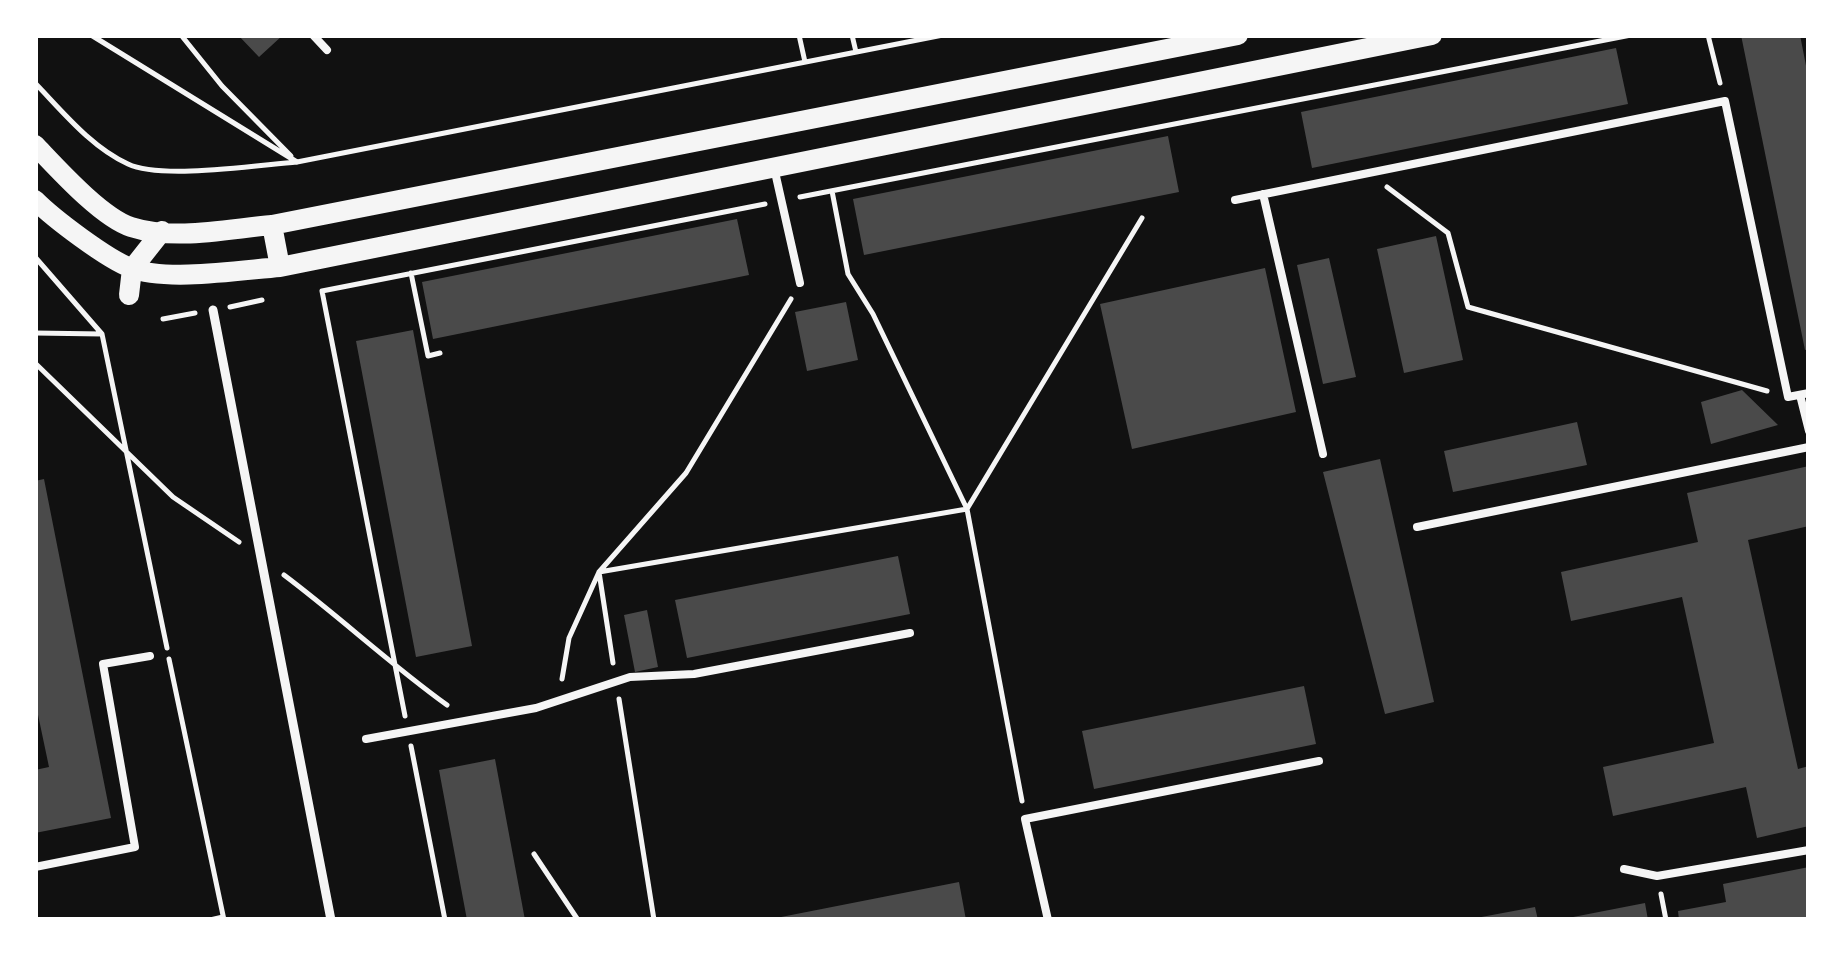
<!DOCTYPE html>
<html>
<head>
<meta charset="utf-8">
<style>
  body { margin:0 }
  #map { position:relative; width:1844px; height:955px; overflow:hidden; background:#111; font-family:"Alegreya Sans",sans-serif }
  canvas { display:block }
  .frame { position:absolute; inset:0; border:38px solid #fff; pointer-events:none }
</style>
</head>
<body>
<div id="map">
<canvas width="1844" height="955"></canvas>
<div class="frame"></div>
</div>
<script>
const g = document.querySelector('canvas').getContext('2d');
g.lineJoin = 'round';
function fillPath(path, color) { g.fillStyle = color; g.fill(path, 'evenodd'); }
function trace(path, color, width, dash) { g.strokeStyle = color; g.lineWidth = width; g.lineCap = dash ? 'butt' : 'round'; g.setLineDash(dash || []); g.stroke(path); }
const building = new Path2D(`
  M238,35H283L259,57Z
  M1741,35H1800L1809,81V349L1805,350Z
  M1616,48L1628,104L1312,168L1301,112Z
  M1168,136L1179,192L864,255L853,199Z
  M737,219L749,275L433,339L422,282Z
  M1436,236L1463,360L1404,373L1377,249Z
  M1329,258L1356,377L1323,384L1297,265Z
  M1265,268L1296,412L1132,449L1100,304Z
  M846,302L858,360L807,371L795,312Z
  M413,330L472,646L416,657L356,341Z
  M1742,390L1778,425L1711,444L1701,402Z
  M1577,422L1587,465L1453,492L1444,451Z
  M1380,459L1434,702L1385,714L1323,472Z
  M1809,466V526L1748,540L1798,769L1809,766V826L1757,838L1746,787L1613,816L1603,767L1714,743L1682,597L1571,621L1561,572L1698,542L1687,493Z
  M44,479L111,818L35,833V770L49,767L37,710L35,711V481Z
  M898,556L910,614L687,658L675,600Z
  M647,610L658,667L635,672L624,615Z
  M1304,686L1316,744L1094,789L1082,731Z
  M495,759L525,920H467L439,770Z
  M1809,867V920H1679L1678,911L1726,902L1723,884Z
  M959,882L966,920H776V918Z
  M1645,903L1648,920H1568V918Z
  M1535,907L1538,920H1476V918Z`);
const path = new Path2D(`
  M91,35L297,162
  M181,35L222,86L291,156
  M799,35L805,62
  M852,35L856,52
  M1708,35L1720,83
  M35,83C63,112 91,147 128,164C161,180 258,165 297,162L943,35
  M1387,187L1448,233L1468,307L1767,391
  M832,191L848,274L873,314L967,509L1022,801
  M800,197L1631,35
  M35,257L102,334L167,648
  M411,273L428,356L440,353
  M230,307L262,300
  M163,319L195,313
  M35,333L102,334
  M35,363L173,497L239,542
  M284,575C340,617 390,664 447,705
  M169,659L224,920
  M613,663L599,572L967,509L1142,218
  M562,679L569,638L599,572L686,473L791,299
  M619,699L654,920
  M405,716L322,291L765,204
  M411,746L445,920
  M534,854L578,920
  M1661,894L1666,920
  M210,920L223,917`);
const service = new Path2D(`
  M313,35L327,50
  M775,172L800,283
  M1263,194L1323,454
  M1235,200L1725,101L1788,397L1809,393
  M1800,395L1809,431
  M1417,527L1809,447
  M366,739L536,708L630,677L694,674L910,633
  M35,867L135,847L103,664L150,656
  M1624,869L1657,876L1809,850
  M1048,920L1025,819L1319,761`);
const pedestrian = new Path2D(`
  M213,310L331,920`);
const secondary = new Path2D(`
  M35,145C58,169 101,217 131,227C175,241 227,229 272,225L1238,35
  M35,200C54,219 107,259 131,268C166,282 242,270 280,267L1432,35
  M272,225L280,267
  M129,295L132,269L162,231`);
fillPath(building, '#4a4a4a');
trace(path, '#f5f5f5', 5);
trace(service, '#f5f5f5', 8);
trace(pedestrian, '#f5f5f5', 9);
trace(secondary, '#f5f5f5', 20);
</script>
</body>
</html>
